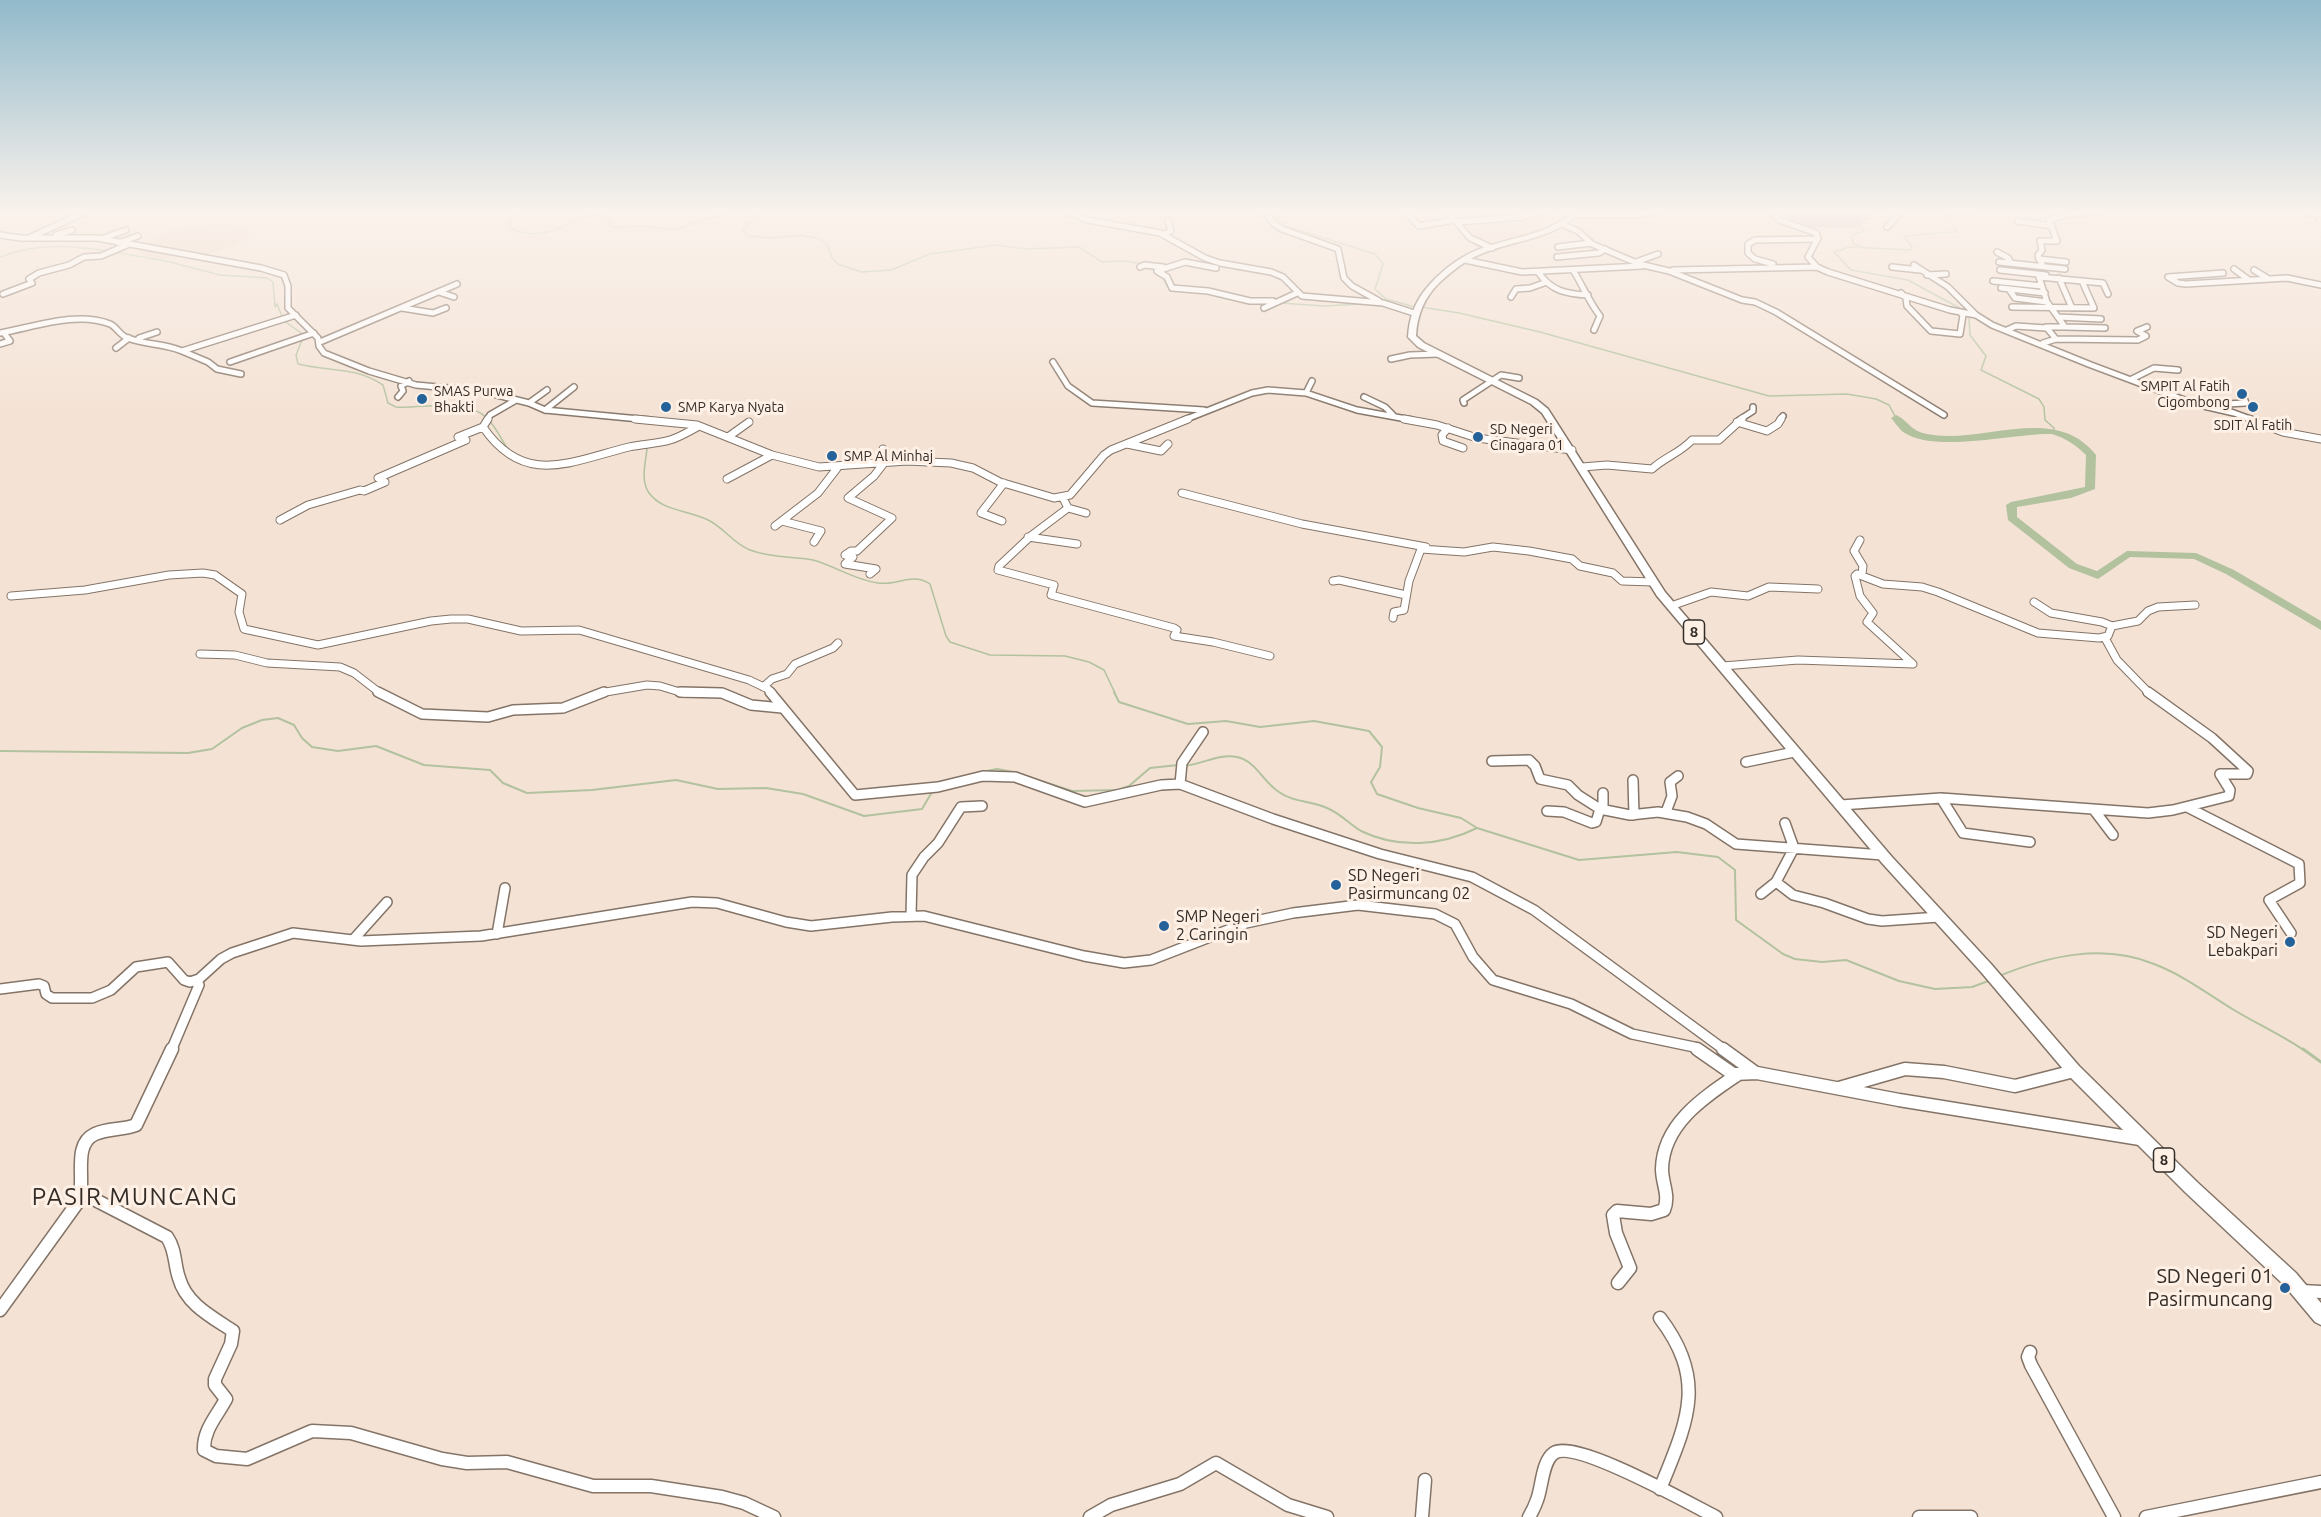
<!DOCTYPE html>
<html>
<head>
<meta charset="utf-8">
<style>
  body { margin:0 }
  canvas { display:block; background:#f4e2d4 }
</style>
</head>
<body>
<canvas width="2321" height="1517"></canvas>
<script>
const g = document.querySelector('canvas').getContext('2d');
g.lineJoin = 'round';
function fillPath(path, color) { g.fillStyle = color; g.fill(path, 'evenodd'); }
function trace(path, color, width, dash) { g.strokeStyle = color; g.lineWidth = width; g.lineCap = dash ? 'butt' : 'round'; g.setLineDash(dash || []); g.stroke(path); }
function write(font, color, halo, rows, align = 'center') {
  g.font = font + ' Ubuntu,sans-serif'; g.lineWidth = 6; g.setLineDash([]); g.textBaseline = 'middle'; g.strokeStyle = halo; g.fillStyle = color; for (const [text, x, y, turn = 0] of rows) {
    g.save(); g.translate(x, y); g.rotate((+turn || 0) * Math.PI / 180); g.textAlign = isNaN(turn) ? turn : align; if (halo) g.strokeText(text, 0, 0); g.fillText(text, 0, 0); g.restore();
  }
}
const built = new Path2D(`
  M1450,211H1549L1548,215H1543L1548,223L1543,225L1541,229L1490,242L1477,237Z
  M218,221L246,226L250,233L247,238L233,247L200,256L162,259L146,256L140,250L143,244L167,231Z`);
const forest = new Path2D(`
  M1780,211H1861L1873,218L1862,221L1861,226L1856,228L1806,227L1788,221Z`);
const streamFar2 = new Path2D(`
  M515,211L509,223L510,228C553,249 577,206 607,216L610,226L613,227L642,226L674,230L732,211
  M755,211L758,213V218L742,230L749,236L770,238L801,235L818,238L827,244L832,258L838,264L861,272L891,270L930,254L996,245L1026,249L1079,247L1102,262L1124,261L1144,264
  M1280,211L1277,219L1286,226L1375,254L1383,264L1375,289L1386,299L1415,307
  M1792,211L1807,221L1858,225L1865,231L1852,235L1853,243L1860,246
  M1815,211L1819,217L1815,221
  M1978,211L1982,212L1943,216L1957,230L1954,232L1904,236L1912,247L1910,250L1850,247L1834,252L1851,270L1908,280L1965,311L1969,318L1970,335L1986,356L1981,370L2039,399L2044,407L2045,420L2054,428V431
  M113,252L166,261L220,275L267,278L273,282L275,307L277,304L284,321L304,335
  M0,257C36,243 70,245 107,251
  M1161,275L1168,288H1172
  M1218,295L1244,302
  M1280,303L1324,306L1361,304
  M1421,307L1459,313L1540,332L1769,396L1847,394L1876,399L1889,405L1896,418
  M302,340L296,355L298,364C330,372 354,366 383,385L388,403L396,407C423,409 465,397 487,418C496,427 501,439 508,449
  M642,448H647C646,462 640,480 649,493C663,512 690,510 710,521C725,529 734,544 750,550C770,558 792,556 813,560C835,566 855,580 878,583C897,586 912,572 930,584L946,636L950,642L990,655L1065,656L1089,662L1104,670L1115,693
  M531,467H568L602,457`);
const streamFar1 = new Path2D(`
  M1114,692L1119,702L1188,724L1226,721L1260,727L1314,721L1369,731L1382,747L1380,767L1371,782L1377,794L1418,808L1461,818L1477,828L1579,860L1677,852L1718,857L1735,870L1736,920L1783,954L1795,959L1822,962L1846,960L1899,981L1935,989L1972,987L1991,980
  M0,751L188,753L212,749L242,728L262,720L278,718L294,725L302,738L312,747L338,751L376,746L424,765L490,770L503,783L527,793L592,790L676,780L718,789L766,788L803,794L864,816L922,809L932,792
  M1183,766C1201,765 1219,753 1237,757C1256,761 1263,782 1279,792C1292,802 1312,801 1327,808C1340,813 1349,824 1361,831C1398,849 1441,846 1477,828
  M982,772L997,769L1018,773
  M1026,776L1072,791L1118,790L1129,786L1150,768L1178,765
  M942,782L974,774
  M1999,976C2048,956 2103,943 2154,964C2183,975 2208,994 2234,1010C2257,1024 2282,1035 2305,1051`);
const stream = new Path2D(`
  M2303,1049L2321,1062`);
const river = new Path2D(`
  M1896,415C1908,420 1910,431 1927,434C1982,445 2055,402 2096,455L2095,489L2071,498L2017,507V517L2077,564L2097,571L2127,551L2196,553L2234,570L2321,621V630L2226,574L2194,559L2130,557L2098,579L2069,568L2008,520L2006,505L2011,502L2085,487L2086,455C2076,445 2065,438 2052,434C2014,433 1935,454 1903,432C1899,429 1895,422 1891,418Z`);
const minorFar3 = new Path2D(`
  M1066,211L1088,220L1160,233L1205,258L1220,263L1271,272L1283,277L1302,296L1383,303L1417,314
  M1264,211L1274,224L1282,229L1338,249L1344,278L1352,286L1379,301
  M1405,211L1419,226L1455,220
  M1447,211L1470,238L1492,248
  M1770,211L1779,220L1816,233L1818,238L1808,257L1817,267L1828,272L1950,310L1976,315L1992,325L2091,365L2195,404L2234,413L2253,420
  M1575,215H1636L1655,211
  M2018,221L2052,226
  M1457,222L1521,217L1544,211
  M1564,225L1578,231L1592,244L1639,264L1669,271L1742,300L1755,302L1776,312L1944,415
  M1887,227L1902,211
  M1164,234L1171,231L1168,221
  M0,235L21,238H97L261,268L284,275L288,286V308L318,338L319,346L324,353L369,371L416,385L481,391L529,403L545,410L650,420
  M56,235L72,230
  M31,237L77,216L81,213L80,211
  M101,239L126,230
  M118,243L138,236
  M1558,247L1591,243
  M1997,252L2008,258L2011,263
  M1557,257L1599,253L1605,249
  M2039,259L2038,255L2042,250L2040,241H2057L2049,220L2068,214L2099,211
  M1465,260L1522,272L1642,266
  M1636,262L1658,254
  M1999,262L2065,269
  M1773,264L1755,259L1748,253V244L1755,240L1817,239
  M2042,264L2039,259L2066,262
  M1914,265L1948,287L1976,315
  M1140,267L1144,265L1163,267
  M1892,267L1920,270
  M1216,268L1185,262L1157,271L1167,277L1172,288L1208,291L1250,301H1273
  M2234,269L2249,280
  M1573,270C1583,286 1589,302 1600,316L1594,330
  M1673,270L1817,267
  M2000,270L2046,275
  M2254,270L2267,278
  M1538,272C1551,291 1566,294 1588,295
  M2223,273L2168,277L2178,283L2186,284L2287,278L2321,285
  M1927,275L1946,274
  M2059,278L2072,308
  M1993,281L2042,286
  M2001,288L2045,293
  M2009,289L2015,298L2047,302
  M439,292L454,297
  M1901,293L1906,298L1907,306L1931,331L1960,334L1963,315L1961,313
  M3,294L32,283L29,279L39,273L69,265L84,257L101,256L127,245
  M1511,297L1516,289L1530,288L1544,283
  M2012,307L2094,308L2082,281
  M402,308L433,313L446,308
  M1264,308L1297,293
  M2058,317L2101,319
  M2065,327L2105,328
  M2007,330L2016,326L2046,328
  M0,333C35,327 76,311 110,324C117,327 120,336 128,338C145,345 164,343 182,351L296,315
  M139,338L157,332
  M2056,339L2138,340L2146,336L2137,331L2147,327
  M320,342L457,284
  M2043,343L2056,339L2046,327H2065L2047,302L2039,277L2103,283L2108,294
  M0,344L10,341L4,333
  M116,348L129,338
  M182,351L208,362L217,369L241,374
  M1391,359L1410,355L1439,354
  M230,362L314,333
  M1053,362L1068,386L1092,403L1204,410
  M2132,379L2154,368L2178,370
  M1306,393L1312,381
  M398,397L403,391L401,386L409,381
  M1364,397L1385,407L1393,415
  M529,403L547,390
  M1464,403L1463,400L1501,375L1519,378
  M545,410L574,387
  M2230,412L2226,404L2246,403L2242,393
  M487,420L490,415L516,400
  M1184,420L1252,393L1268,390L1306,393L1357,410L1412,420
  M1739,420L1753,411V407
  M1780,420L1783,416`);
const minorFar2 = new Path2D(`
  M488,419L483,427C525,488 571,461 629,447C642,444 657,444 670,440C680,437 690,431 699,426
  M635,419L697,425L772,455L819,467L907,461L951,463L973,468L1000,482L1054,498L1070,495L1104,455L1111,450L1188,419
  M1404,419L1437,425L1477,438L1572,450
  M2249,419L2283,432L2321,439
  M1737,422L1767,431L1778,424L1781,419
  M1448,428L1442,435L1443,441L1463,448
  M728,437L749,422
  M1127,444L1161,451L1168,444
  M1582,467L1607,465L1652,469C1665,457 1680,453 1692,440H1719L1742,419
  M727,479L772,455
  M1182,493L1302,524L1426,547
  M1063,498L1068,508L1032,535L999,566L998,570L1054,585L1051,595L1174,628L1177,630L1174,636L1213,642L1270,656
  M1068,508L1086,513
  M280,520L308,505L360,490L364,491L385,482L378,478L466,440L458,437L483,427
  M782,521L821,531L814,542
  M1002,521L981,513L1004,483
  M775,526L818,493L838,467
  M1028,537L1077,544
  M1860,540L1854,551L1863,566L1862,574
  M870,574L876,569L845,564L853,557L845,555L851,551H857L892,518L848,498L874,476L884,463L883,449
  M1333,581L1339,580L1406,595
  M11,596L85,590L169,575L203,573L215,575L242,594L239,612L244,629L318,645L431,621L451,619H468L521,631L579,630L749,680L768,689L772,693
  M2034,602L2051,613L2102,622L2112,626
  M1671,606L1711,592L1748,596L1769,587L1818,589
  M1393,618L1394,612L1404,610L1409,581L1421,549L1464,552L1493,547L1529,551L1572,559L1580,566L1613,573L1622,581L1653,582
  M2105,638L2117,660L2149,693
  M200,654L235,655L267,663L340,667L354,673L380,693
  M1723,666L1798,660L1913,664L1867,622L1873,613L1860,596L1855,576L1857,574L1883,584L1922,587L1938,592L2038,633L2099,638L2108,636L2112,626L2138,621L2148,611L2158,607L2195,605
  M763,687L772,679L787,674L795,664L833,648L838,643
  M600,693L647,685L660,686L683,693H723`);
const minorFar1 = new Path2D(`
  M378,692L422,714L488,717L513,710L563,708L604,692
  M680,692L722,693L751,705L782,708
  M770,692L855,795L938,787L983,776L1015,777L1085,802L1161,785L1180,784L1273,819L1380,854L1472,877L1534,910L1726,1051
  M1492,761L1529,760L1535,766L1540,779L1568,785L1578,795L1600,809L1630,815L1658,812L1687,817L1706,824L1736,844L1883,855
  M1746,762L1794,752
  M1633,780L1634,815
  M1180,784L1182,763L1203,732
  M1603,793V810
  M1941,798L1963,833L2030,842
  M1841,805L1941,798L2148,813L2173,810L2229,796L2230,790L2220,774H2247L2248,771L2212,738L2148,692
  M2187,807L2299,864L2300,883L2269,900L2291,933
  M2094,810L2113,835
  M1547,811L1564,812L1592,823L1596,822L1600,809
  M1666,812L1672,796L1670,782L1678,776
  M1776,882L1793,895L1824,903L1868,919L1882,921L1939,917
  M1761,894L1776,882L1794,848L1785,823
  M911,916L912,875L924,857L938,843L961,807L982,806
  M497,934L505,888
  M353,940L387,902
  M0,989L39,984L44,986L46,994L52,998H92L111,990L136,967L168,962L184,980L190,982L199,979L221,959L232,953L293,933L361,941L481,936L692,902L717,903L786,922L811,926L892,917L924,916L1084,956L1124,963L1151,960L1246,923L1293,913L1358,905L1435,914L1455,924L1473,957L1493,980L1571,1004L1632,1034L1694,1047L1699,1051
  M171,1051L199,985L195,981`);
const minor = new Path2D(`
  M1697,1049L1733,1074L1757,1073L1899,1100L2140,1139
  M1723,1049L1756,1073
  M1839,1088L1905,1069L1944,1072L2015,1086L2074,1071
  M82,1193L167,1237C176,1250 174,1264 179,1278C186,1304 212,1317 233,1331L231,1344L215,1379V1385L226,1399C217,1416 203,1430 204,1450L216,1456L247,1459L312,1431L351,1433L442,1459L467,1463L507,1462L593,1486H651L722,1497L744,1503L774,1517
  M1618,1283L1630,1268L1616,1233L1613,1215L1617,1211L1651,1214L1664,1210C1670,1195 1662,1184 1662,1169C1663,1124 1703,1098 1737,1075
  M2302,1291L2321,1292
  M0,1310L78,1202C87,1182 71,1145 95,1134C108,1128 123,1130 136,1125L172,1049
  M1660,1318C1708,1381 1687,1422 1660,1489
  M2030,1352L2028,1357L2031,1365L2114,1517
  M1090,1517L1111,1505L1180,1484L1216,1463L1288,1505L1327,1517
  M1422,1517L1425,1480
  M1529,1517C1532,1512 1535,1506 1537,1500C1542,1488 1542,1461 1554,1453C1576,1439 1690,1504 1716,1517
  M1919,1517H1971
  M2146,1517L2321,1482`);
const highway = new Path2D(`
  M1575,211H1582C1554,240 1516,239 1481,254C1465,260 1452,271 1439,283C1424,298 1417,315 1416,336L1424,343L1537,400L1548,409L1665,592L1892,857L1991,964L2079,1066L2197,1182L2296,1273L2321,1303V1325L2315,1322L2284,1285L2185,1192L2069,1076L1981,972L1882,863L1657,596L1542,413L1531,404L1418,347L1408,337C1409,319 1414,304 1425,290C1439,273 1456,259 1477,250C1512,236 1544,237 1575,211Z`);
const rail = new Path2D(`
  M2298,211L2321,222`);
const markers = [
  [2242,394,6,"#246299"],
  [422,399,6,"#246299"],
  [666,407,6,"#246299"],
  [2253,407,6,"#246299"],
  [1478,437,6,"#246299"],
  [832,456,6,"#246299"],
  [1336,885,6,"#246299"],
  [1164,926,6,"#246299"],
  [2290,942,6,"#246299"],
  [2285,1288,6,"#246299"]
];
const farPoinames = [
  ["SMPIT Al Fatih",2230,386,"right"],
  ["Cigombong",2230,402,"right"],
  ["SMAS Purwa",434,391],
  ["Bhakti",434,407],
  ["SMP Karya Nyata",678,407],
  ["SDIT Al Fatih",2253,425,"center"],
  ["SD Negeri",1490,429],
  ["Cinagara 01",1490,445],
  ["SMP Al Minhaj",844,456]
];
const shields = [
  [1694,632,21],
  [2164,1160,21]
];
const shieldNames = [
  ["8",1694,632],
  ["8",2164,1160]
];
const poiNames = [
  ["SD Negeri",1348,876],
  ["Pasirmuncang 02",1348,894],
  ["SMP Negeri",1176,917],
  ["2 Caringin",1176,935],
  ["SD Negeri",2278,933,"right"],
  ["Lebakpari",2278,951,"right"]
];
const nearPoinames = [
  ["SD Negeri 01",2273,1276],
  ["Pasirmuncang",2273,1299]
];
const nearQuarternames = [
  ["PASIR MUNCANG",135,1197]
];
fillPath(built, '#eed5c3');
fillPath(forest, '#c9a3b3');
trace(streamFar2, '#b2c29f', 1.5);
trace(streamFar1, '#b2c29f', 2);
trace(stream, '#b2c29f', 3);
fillPath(river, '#b2c29f');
trace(minorFar3, '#847467', 8);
trace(minorFar2, '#847467', 9);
trace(minorFar1, '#847467', 12);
trace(minor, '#847467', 15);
trace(highway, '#847467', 3);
trace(minorFar3, '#fff', 5);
trace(minorFar2, '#fff', 7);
trace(minorFar1, '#fff', 9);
trace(minor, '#fff', 12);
fillPath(highway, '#fff');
trace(rail, '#83776e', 1.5, [4.5, 4.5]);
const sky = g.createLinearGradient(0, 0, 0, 423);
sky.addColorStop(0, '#92bacb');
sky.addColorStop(0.5, '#faf2ec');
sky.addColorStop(1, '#faf2ec00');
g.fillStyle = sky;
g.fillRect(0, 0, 2321, 423);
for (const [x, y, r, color] of markers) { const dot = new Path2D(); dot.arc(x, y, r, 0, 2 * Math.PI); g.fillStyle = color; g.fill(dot); trace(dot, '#fef0e5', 2); }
write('14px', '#332c27', '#fef0e5', farPoinames, 'left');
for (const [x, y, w] of shields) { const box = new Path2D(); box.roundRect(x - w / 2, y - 12, w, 24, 4.5); g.fillStyle = '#fef0e5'; g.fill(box); trace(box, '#332c27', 1.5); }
write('bold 15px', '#332c27', null, shieldNames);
write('16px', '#332c27', '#fef0e5', poiNames, 'left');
write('20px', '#332c27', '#fef0e5', nearPoinames, 'right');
g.letterSpacing = '1.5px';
write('24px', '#332c27', '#fef0e5', nearQuarternames);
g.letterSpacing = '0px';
</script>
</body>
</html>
